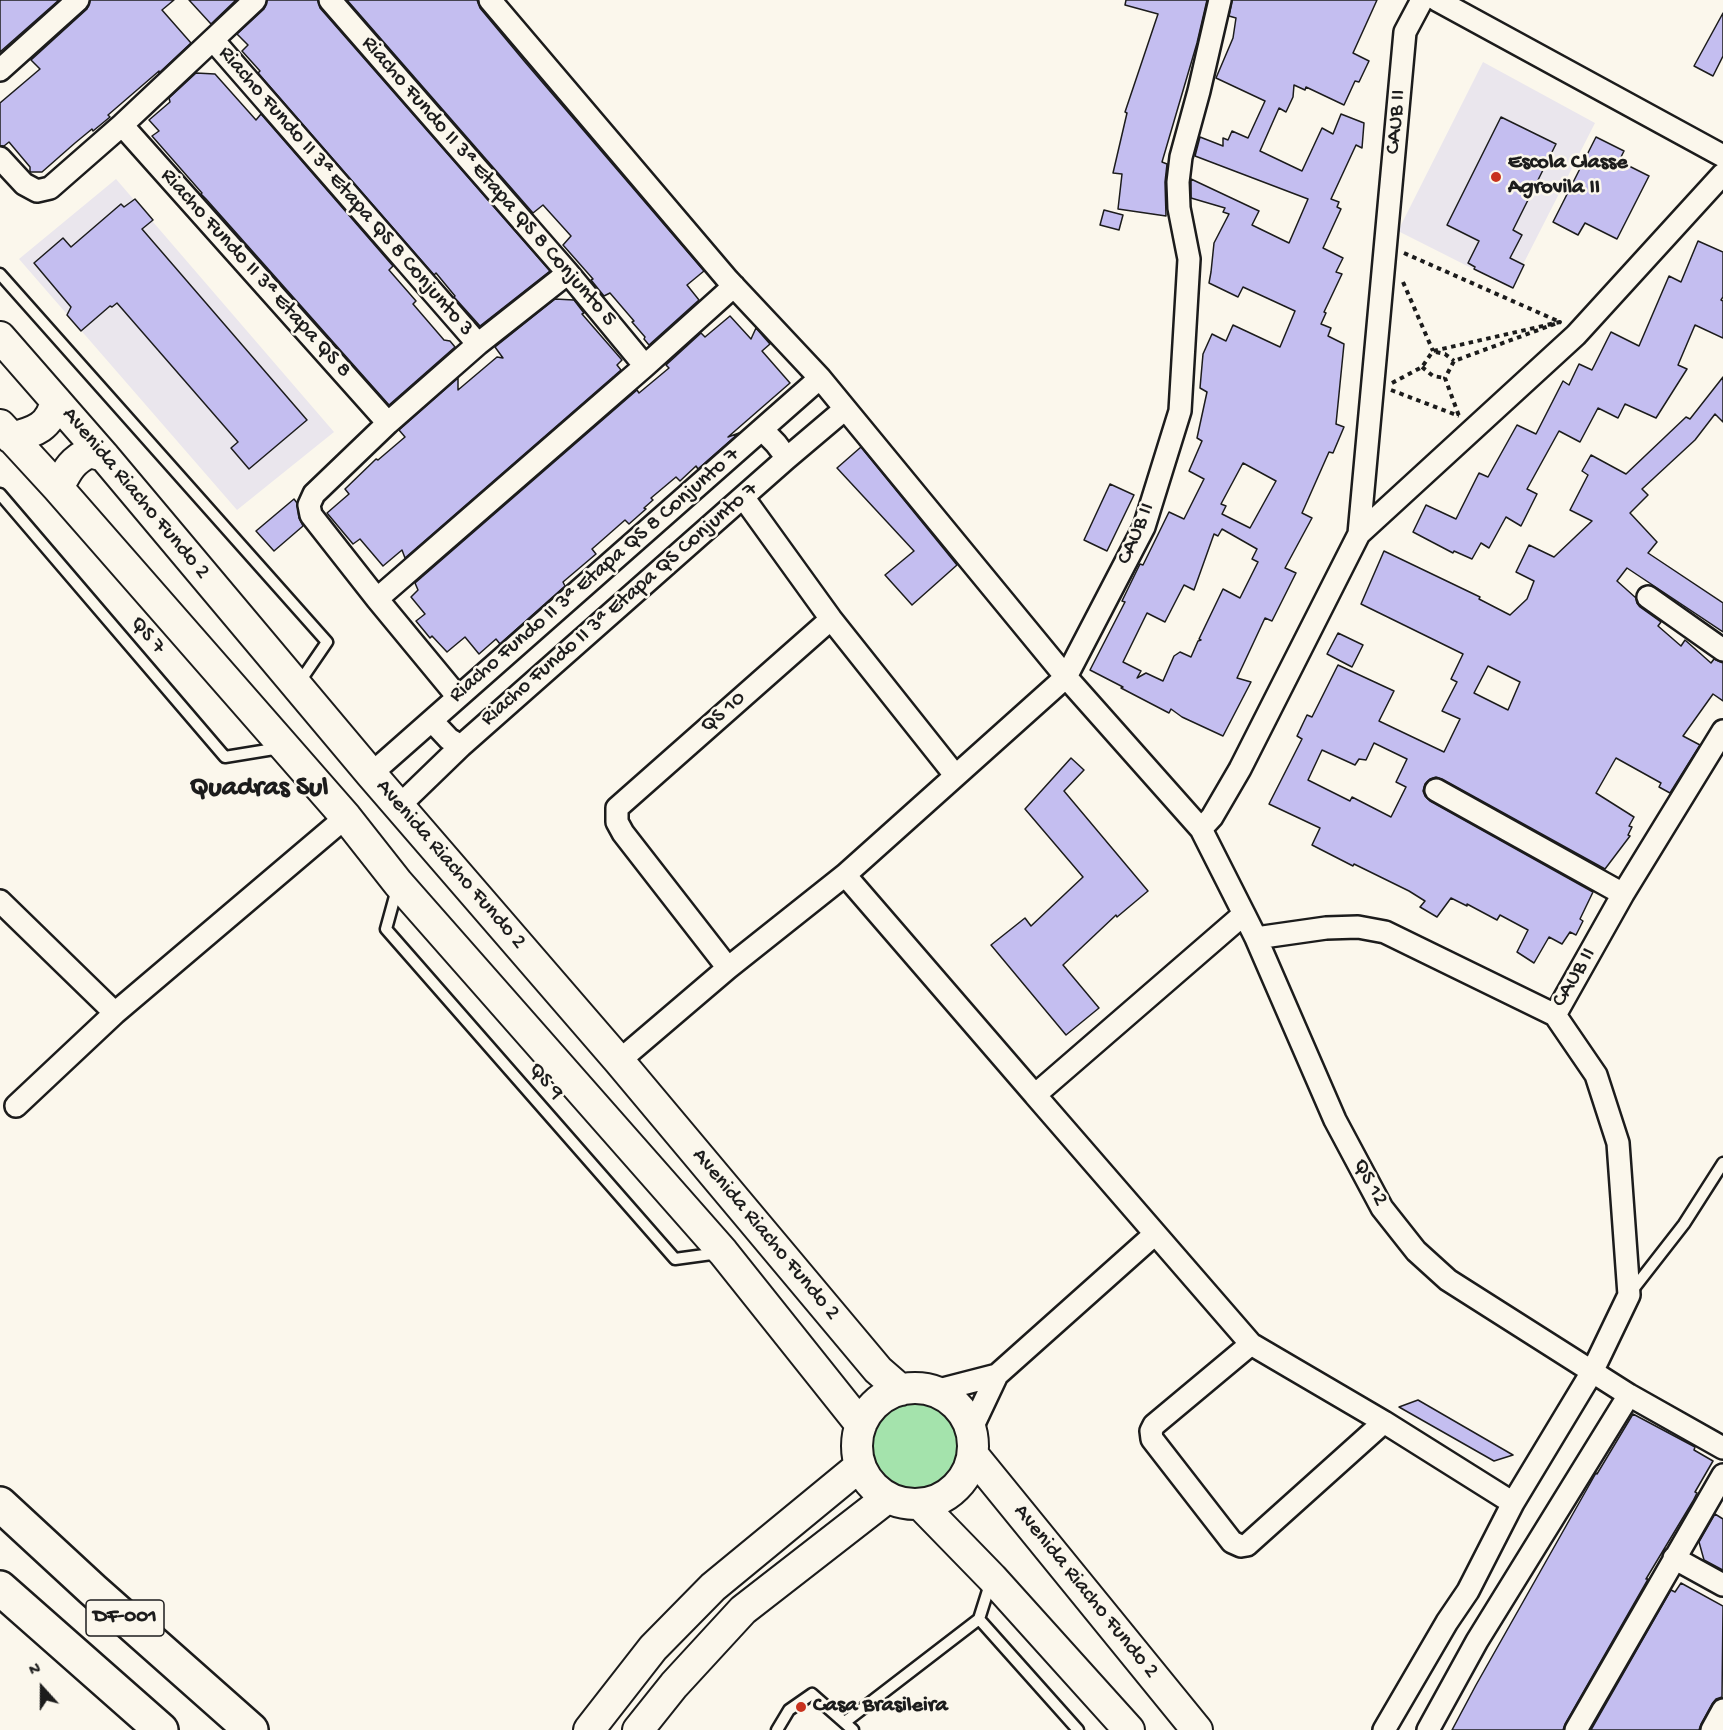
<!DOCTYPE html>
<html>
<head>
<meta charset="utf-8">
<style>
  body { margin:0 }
  #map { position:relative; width:1723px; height:1730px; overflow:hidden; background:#fbf7ec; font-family:"Gochi Hand",sans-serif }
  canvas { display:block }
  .north { position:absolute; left:12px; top:1658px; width:60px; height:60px; -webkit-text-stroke:4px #fbf7ec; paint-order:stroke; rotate:339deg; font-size:16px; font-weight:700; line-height:24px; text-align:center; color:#1c1c1c }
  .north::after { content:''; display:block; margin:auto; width:21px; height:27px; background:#1c1c1c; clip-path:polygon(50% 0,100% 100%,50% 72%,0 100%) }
</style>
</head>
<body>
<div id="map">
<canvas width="1723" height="1730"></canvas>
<div class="north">N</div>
</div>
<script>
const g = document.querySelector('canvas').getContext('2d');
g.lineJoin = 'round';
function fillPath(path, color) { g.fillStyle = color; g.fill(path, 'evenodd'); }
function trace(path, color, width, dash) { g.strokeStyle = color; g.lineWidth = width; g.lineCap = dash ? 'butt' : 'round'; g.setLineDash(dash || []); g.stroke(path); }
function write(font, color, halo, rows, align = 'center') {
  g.font = font + ' "Gochi Hand",sans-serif'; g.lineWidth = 5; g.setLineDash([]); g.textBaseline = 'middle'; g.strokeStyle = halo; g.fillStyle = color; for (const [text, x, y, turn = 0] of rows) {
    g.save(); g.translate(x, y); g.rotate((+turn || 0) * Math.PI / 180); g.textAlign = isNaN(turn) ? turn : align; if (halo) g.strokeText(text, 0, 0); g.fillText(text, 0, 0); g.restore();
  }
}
const built = new Path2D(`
  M1483,62L1595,123L1511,288L1398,231Z
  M116,179L334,432L237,510L19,259Z`);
const green = new Path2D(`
  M871 1446a44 44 0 1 1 88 0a44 44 0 1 1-88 0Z`);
const building = new Path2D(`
  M0,0H59L0,52Z
  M90,0H174L162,10L191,43L159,73V71L108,115L110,117L93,131L92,129L75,143L42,172H30V167L9,142L4,146H0V103L40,69L31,60L87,9Z
  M189,0H236L211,24Z
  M267,0H318L320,8L550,271L480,326L454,297L455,296L436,273L434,275L258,73L260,71L242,51L248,45L237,34L264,9Z
  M347,0H477L480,8L525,62L704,271L687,285L699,300L649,345L644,339L645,337L632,322L634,321L610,293L604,296L591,280L593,279L563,245L571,236L543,205L533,213Z
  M1126,0H1207L1197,43L1162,162L1167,164L1165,182L1166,216L1118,209L1122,174L1113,173L1127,113L1125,112L1158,14L1125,5Z
  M1232,0H1377L1353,53L1369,61L1359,82L1355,81L1344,105L1306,87L1305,90L1294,85L1293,97L1286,112L1279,108L1260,151L1302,171L1322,128L1333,134L1341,114L1364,123L1362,148L1356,145L1331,199L1339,202L1337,207L1341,209L1323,248L1343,258L1336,272L1342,274L1324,312L1326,313L1321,324L1331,328L1328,336L1344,344L1336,424L1344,427L1333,453L1329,452L1302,513L1312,518L1285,568L1296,573L1272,621L1265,618L1237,678L1251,682L1223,736L1182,717L1171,709L1169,713L1121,688L1123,687L1090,670L1125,602L1122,601L1140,564L1143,565L1169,512L1184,519L1204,479L1189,471L1202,441L1197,438L1207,392L1200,388L1203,354L1212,334L1226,341L1233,325L1280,347L1295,311L1243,287L1238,297L1209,283L1211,272L1214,243L1229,214L1223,212L1225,208L1191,198V179L1259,211L1252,225L1289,243L1308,199L1195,156L1200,137L1223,146V138L1228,140L1232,131L1248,138L1265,101L1216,78L1233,38L1236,18L1229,16ZM1243,463L1276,481L1250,528L1222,514L1226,506L1221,504ZM1222,529L1257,549L1252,559L1258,562L1240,598L1223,589L1199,639L1201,640L1198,641L1191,657L1180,652L1174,656L1163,681L1146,673L1137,678L1141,671L1123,662L1147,613L1165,622L1184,585L1194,590L1214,534L1218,536Z
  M1723,13V56L1713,76L1694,66Z
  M196,73L215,74L256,120L261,114L393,266L389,270L416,301L413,304L444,340L450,341L455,347L389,405L206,199L201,194L202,193L152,136L159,131L149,120L170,102L169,98Z
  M1501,117L1556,144L1513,230L1522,235L1510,258L1524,265L1513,288L1474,269L1475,267L1468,263L1479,241L1447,225Z
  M1596,137L1624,151L1619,161L1649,176L1617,239L1585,223L1578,235L1553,222Z
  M135,199L153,220L142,229L307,420L249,469L231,448L238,442L117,303L112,307L110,306L81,331L67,315L71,307L34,263L63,238L71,247L121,204L124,207Z
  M1104,210L1123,215L1119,230L1100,225Z
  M1698,241L1723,252V297L1721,300L1723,301V338L1695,325L1678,365L1687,369L1656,418L1625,404L1618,418L1598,408L1580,442L1559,431L1527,489L1537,494L1521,526L1506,517L1489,548L1481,543L1472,559L1454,551L1453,553L1413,532L1426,505L1456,519L1479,473L1488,477L1517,425L1536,434L1563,381L1569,385L1579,364L1592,370L1611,332L1639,346L1669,276L1681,282Z
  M555,299L574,300L584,313L582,314L622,360L617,365L621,370L405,558L402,550L383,566L360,539L353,544L327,513L349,494L345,489L376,459L378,460L405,437L399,430L458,378V390L497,357L503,358L495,347Z
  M730,316L751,339L756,328L770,344L762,351L790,383L728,437L739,433L698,469L696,466L680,481L676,477L651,498L653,500L644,508L646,509L629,524L625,520L592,549L596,554L563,582L565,586L500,644L496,639L479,654L465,637L447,652L432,636L430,638L416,621L425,614L411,597L418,590L415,583L637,390L639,393L669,368L666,365L701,333L705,337Z
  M1723,377V422L1715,414L1695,440L1642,489L1648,495L1630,513L1657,542L1648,553L1723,603V632L1627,568L1617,581L1636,598L1637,603L1640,607L1661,622L1658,626L1681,646L1685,640L1711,663L1714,659L1723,663V701L1713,694L1683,736L1700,745L1670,793L1659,787L1661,783L1616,758L1596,793L1634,817L1629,826L1632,827L1628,835L1630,836L1605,869L1442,779L1436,777L1430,779L1425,784L1423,791L1425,796L1430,801L1593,892L1580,919L1583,921L1576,935L1570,932L1562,944L1549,937L1534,963L1517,952L1528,930L1500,915L1497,920L1467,904V906L1451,898L1437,917L1420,907L1425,901L1409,891L1354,864L1353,866L1312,845L1320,828L1269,804L1302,739L1297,736L1307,715L1312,717L1338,665L1394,691L1379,721L1444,752L1460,719L1442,711L1457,682L1451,679L1463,654L1361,604L1384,551L1480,597L1479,599L1510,615L1527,599L1534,581L1516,572L1529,545L1554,557L1592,521L1570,510L1588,475L1582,471L1591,455L1626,474L1686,417L1690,419ZM1488,666L1520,682L1508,710L1474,693ZM1374,743L1407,759L1396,782L1406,787L1391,817L1352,797L1350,801L1308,780L1322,750L1355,765L1359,759L1366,760Z
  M861,447L957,565L912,605L885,575L914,551L837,468Z
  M1110,484L1134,495L1107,551L1084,540Z
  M294,499L297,503L299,518L303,526L274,551L256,531Z
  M1338,633L1363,645L1352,667L1327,654Z
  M1071,758L1084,770L1064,791L1148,891L1117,917L1116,915L1063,965L1099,1008L1066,1035L991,945L1025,918L1031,926L1083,877L1025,809Z
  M1418,1400L1513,1455L1494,1461L1399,1407Z
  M1633,1414L1695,1447L1694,1450L1713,1461L1695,1492L1697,1493L1693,1501L1646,1579H1648L1565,1724L1563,1730H1452L1476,1685L1596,1473L1597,1474Z
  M1715,1514L1723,1519V1570L1704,1560L1699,1542Z
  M1681,1583L1723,1606L1722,1697L1716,1699L1712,1704L1701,1724L1699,1730H1591L1671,1590L1675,1592Z`);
const path = new Path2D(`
  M1404,253L1560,322L1559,323
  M1403,282L1433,351
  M1436,352L1445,354L1454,361
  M1422,367L1433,376L1445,378
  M1392,383L1422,367L1433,351L1560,322L1454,361L1445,378L1459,416L1458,417
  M1391,390L1459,416`);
const lane = new Path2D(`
  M0,274L327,642L299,683
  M0,494L225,757L280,748
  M397,889L386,929L675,1259L719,1253
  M1631,1292L1684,1224L1723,1163
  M991,1581L979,1619L1078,1730
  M845,1722L979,1619
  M777,1730L789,1710L812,1694L853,1730`);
const street = new Path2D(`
  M330,0L568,273L645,366
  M490,0L728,280L820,378L1066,677L1201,829L1244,914L1035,1095L845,875
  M1437,0L1723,156
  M213,40L478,344
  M0,70L78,0
  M122,125L388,423
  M0,158L24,184L37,191L50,188L122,125L255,0
  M761,430C772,438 780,446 786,459
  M743,497L831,619L955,775
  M1359,534L1576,335L1723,174
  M1648,597L1723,650
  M377,599L645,366L734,286
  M458,697L377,599L311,515L309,505L314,494L388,423L478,344L568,273
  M432,721L449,739L461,746
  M371,774L820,378
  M1436,790L1623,894
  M399,806L461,746L786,459L845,409
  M1201,829L1212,817L1240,769L1359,534L1405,32L1422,0
  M0,901L115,1013
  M1244,914L1256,938L1335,1120L1382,1208L1416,1251L1448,1280L1629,1395L1723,1448
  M1256,938L1326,928L1358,927L1385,932L1555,1015L1623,894L1723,731
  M728,968L623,833L617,822V808L831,619
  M619,1061L728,968L845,875L1066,677L1144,527L1180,411L1189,259L1179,208L1178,182L1181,157L1199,91L1220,0
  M1035,1095L1251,1344L1384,1422L1513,1503
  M16,1106L115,1013L346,817
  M1251,1344L1154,1425L1151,1431L1152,1439L1232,1542L1241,1546L1247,1545L1384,1422
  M997,1375L1155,1234
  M935,1391L997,1375L971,1430
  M1674,1558L1723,1585
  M1384,1730L1447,1622L1468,1591L1513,1503L1592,1372L1629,1295L1618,1143L1596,1075L1555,1015
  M1428,1730L1477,1641L1629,1395
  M1576,1730L1723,1475
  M1712,1730L1723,1710`);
const secondary = new Path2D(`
  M0,337L104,456L371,774L619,1061L878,1370L901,1390
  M0,425L58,488L346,817L398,883L723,1252L861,1425
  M11,438C35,432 50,427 56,401
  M58,488C67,471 71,461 90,452L104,456
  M857 1446a58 58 0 1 1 116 0a58 58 0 1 1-116 0Z
  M973,1455L1197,1730
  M920,1504L992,1578L1129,1730
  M589,1730L653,1648L713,1587L860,1466
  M638,1730L674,1685L743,1610L887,1498`);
const highway = new Path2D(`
  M0,1504L93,1590L251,1730
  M0,1588L161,1730`);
const markers = [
  [1496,177,6,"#c8321e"],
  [801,1707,6,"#c8321e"]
];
const shields = [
  [125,1618,78]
];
const shieldNames = [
  ["DF-001",125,1618]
];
const streetNames = [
  ["CAUB II",1397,122,-85],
  ["Riacho Fundo II 3ª Etapa QS 8 Conjunto 5",488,182,49],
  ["Riacho Fundo II 3ª Etapa QS 8 Conjunto 3",345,192,49],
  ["Riacho Fundo II 3ª Etapa QS 8",255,274,48],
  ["Avenida Riacho Fundo 2",135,494,50],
  ["CAUB II",1137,534,-67],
  ["Riacho Fundo II 3ª Etapa QS 8 Conjunto 7",595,576,-41],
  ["Riacho Fundo II 3ª Etapa QS Conjunto 7",620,605,-41],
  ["QS 7",147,636,49],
  ["QS 10",724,713,-41],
  ["Avenida Riacho Fundo 2",450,865,49],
  ["CAUB II",1575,978,-59],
  ["QS 9",545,1082,49],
  ["QS 12",1369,1183,61],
  ["Avenida Riacho Fundo 2",765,1235,50],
  ["Avenida Riacho Fundo 2",1085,1592,51]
];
const poiNames = [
  ["Escola Classe",1508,164],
  ["Agrovila II",1508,189],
  ["Casa Brasileira",813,1707]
];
const districtNames = [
  ["Quadras Sul",259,790]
];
fillPath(built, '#eae6ed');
fillPath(green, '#a4e3ac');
fillPath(building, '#c4bef0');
trace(building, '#1c1c1c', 1.5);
trace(lane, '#1c1c1c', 15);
trace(street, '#1c1c1c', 26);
trace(secondary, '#1c1c1c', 34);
trace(highway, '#1c1c1c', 38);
trace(path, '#1c1c1c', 4, [4.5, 4.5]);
trace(lane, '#fbf7ec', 10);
trace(street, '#fbf7ec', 21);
trace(secondary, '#fbf7ec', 30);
trace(highway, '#fbf7ec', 33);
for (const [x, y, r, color] of markers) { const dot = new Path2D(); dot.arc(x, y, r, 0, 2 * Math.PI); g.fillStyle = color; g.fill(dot); trace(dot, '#fbf7ec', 2); }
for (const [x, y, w] of shields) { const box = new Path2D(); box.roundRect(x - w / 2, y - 18, w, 36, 4.5); g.fillStyle = '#fbf7ec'; g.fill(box); trace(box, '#1c1c1c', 1.5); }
write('bold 21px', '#1c1c1c', null, shieldNames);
write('22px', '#1c1c1c', '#fbf7ec', streetNames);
write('bold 22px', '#1c1c1c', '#fbf7ec', poiNames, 'left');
write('bold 28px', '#1c1c1c', '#fbf7ec', districtNames);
</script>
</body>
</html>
